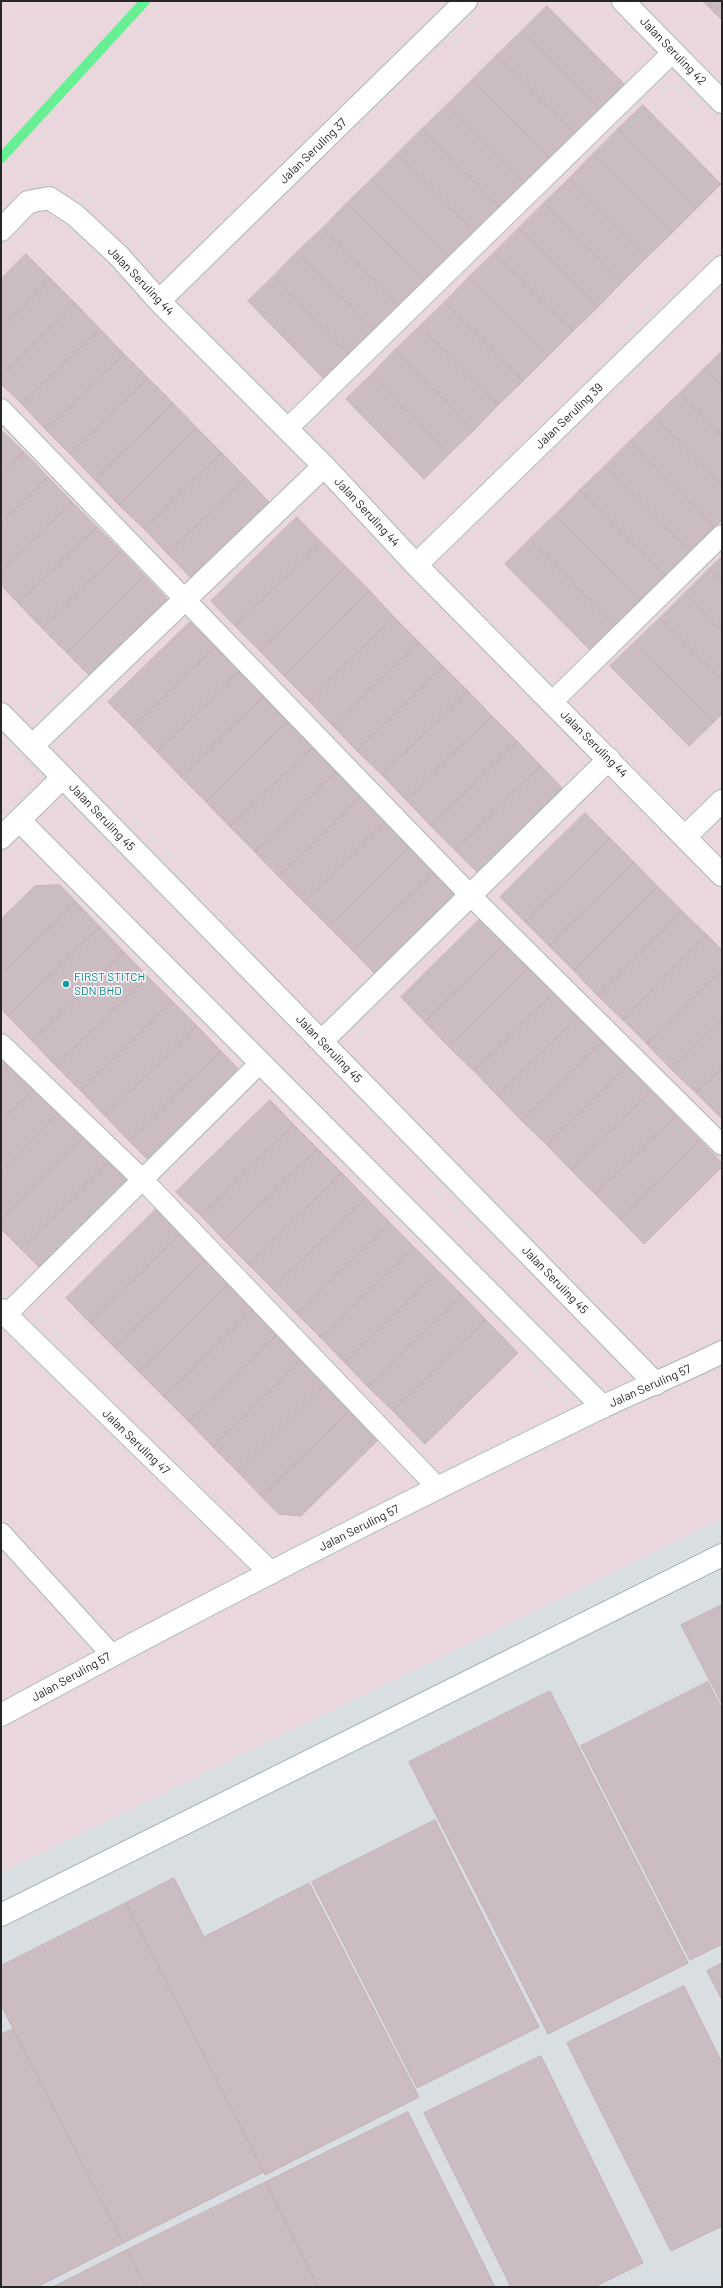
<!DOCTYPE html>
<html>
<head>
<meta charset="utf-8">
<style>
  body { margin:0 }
  #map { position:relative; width:723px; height:2288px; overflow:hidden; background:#ead7de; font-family:Barlow,sans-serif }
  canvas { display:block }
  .frame { position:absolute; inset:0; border:2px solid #262626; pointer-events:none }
</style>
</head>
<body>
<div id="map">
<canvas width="723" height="2288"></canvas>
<div class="frame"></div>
</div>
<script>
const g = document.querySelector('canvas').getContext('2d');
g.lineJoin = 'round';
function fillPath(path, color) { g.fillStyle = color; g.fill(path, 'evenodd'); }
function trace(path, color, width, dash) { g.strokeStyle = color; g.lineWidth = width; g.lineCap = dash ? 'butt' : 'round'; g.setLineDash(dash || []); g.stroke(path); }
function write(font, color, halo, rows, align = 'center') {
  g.font = font + ' Barlow,sans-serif'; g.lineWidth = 3; g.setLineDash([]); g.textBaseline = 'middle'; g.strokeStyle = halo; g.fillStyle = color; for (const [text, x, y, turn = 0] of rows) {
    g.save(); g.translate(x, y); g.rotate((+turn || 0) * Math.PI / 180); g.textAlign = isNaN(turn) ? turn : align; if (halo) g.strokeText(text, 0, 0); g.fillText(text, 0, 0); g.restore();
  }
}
const industrial = new Path2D(`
  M722,1519V2287H1V1873Z`);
const stream = new Path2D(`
  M1,158L145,1`);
const building = new Path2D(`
  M703,1H714L708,6Z
  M714,1H722V20L708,6Z
  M547,6L625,85L600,109L522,31Z
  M522,31L600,109L575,134L497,55Z
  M497,55L575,134L550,159L472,80Z
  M472,80L550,159L525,183L447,105Z
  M447,105L525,183L500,208L422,129Z
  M643,105L721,184L697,208L618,129Z
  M422,129L500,208L475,233L397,154Z
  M618,129L697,208L672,233L593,154Z
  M397,154L475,233L450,257L372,179Z
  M593,154L672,233L647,257L569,179Z
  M372,179L450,257L425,282L347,203Z
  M569,179L647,257L622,282L544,203Z
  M347,203L425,282L400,307L323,228Z
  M544,203L622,282L598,307L519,228Z
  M323,228L400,307L375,331L297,252Z
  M519,228L598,307L573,331L494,253Z
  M297,252L375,331L350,356L273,277Z
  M494,253L573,331L548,356L469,277Z
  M26,254L51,279L1,328V279Z
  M273,277L350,356L325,380L248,301Z
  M469,277L548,356L523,381L445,302Z
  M51,279L75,303L1,377V328Z
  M445,302L523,381L498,405L420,326Z
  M75,303L100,329L22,404L1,384V377Z
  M420,326L498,405L474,430L395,350Z
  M100,329L124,354L46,430L22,404Z
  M395,350L474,430L449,454L371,375Z
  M722,351V386L705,368Z
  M124,354L148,378L70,454L46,430Z
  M705,368L722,386V436L680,393Z
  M371,375L449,454L424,479L346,399Z
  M148,378L173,403L95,480L70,454Z
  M680,393L722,436V485L655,417Z
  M173,403L197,428L119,505L95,480Z
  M655,417L722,485V520L714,527L630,441Z
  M197,428L222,453L144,529L119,505Z
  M1,430L24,452L1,474Z
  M630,441L714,527L690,552L605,466Z
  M24,452L48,477L1,523V474Z
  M222,453L246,478L168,554L144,529Z
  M605,466L690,552L665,576L580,490Z
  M48,477L72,502L1,572V523Z
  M246,478L270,503L192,579L168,554Z
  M580,490L665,576L640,601L555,515Z
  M72,502L97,527L18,603L1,585V572Z
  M555,515L640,601L615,626L530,539Z
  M297,517L321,542L235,626L211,601Z
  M97,527L121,551L42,628L18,603Z
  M530,539L615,626L590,650L505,564Z
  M321,542L346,567L260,651L235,626Z
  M121,551L145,576L67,653L42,628Z
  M722,557V582L709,569Z
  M346,567L370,591L284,676L260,651Z
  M709,569L722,582V632L685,593Z
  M145,576L169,601L91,677L67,653Z
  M370,591L394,617L309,701L284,676Z
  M685,593L722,632V681L660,618Z
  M394,617L419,642L333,726L309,701Z
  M660,618L722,681V714L714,722L635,642Z
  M190,622L215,647L133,727L108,702Z
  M419,642L443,666L357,751L333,726Z
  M635,642L714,722L689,746L610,666Z
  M215,647L239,672L157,752L133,727Z
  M443,666L468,691L382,775L357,751Z
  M239,672L264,696L181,777L157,752Z
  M468,691L492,716L406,800L382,775Z
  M264,696L288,721L206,802L181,777Z
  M492,716L517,741L431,826L406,800Z
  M288,721L313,747L230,827L206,802Z
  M517,741L541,766L455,850L431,826Z
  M313,747L337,771L255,852L230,827Z
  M541,766L565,791L480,875L455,850Z
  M337,771L361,796L279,877L255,852Z
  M361,796L386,821L304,902L279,877Z
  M585,813L610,838L525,922L500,897Z
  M386,821L410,846L329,927L304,902Z
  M610,838L634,862L549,946L525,922Z
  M410,846L435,871L353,951L329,927Z
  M634,862L658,887L574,971L549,946Z
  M435,871L459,896L377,976L353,951Z
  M60,885L76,902L1,975V919L35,886Z
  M658,887L682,911L598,996L574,971Z
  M76,902L100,927L8,1016L1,1009V975Z
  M682,911L707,935L623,1020L598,996Z
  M481,918L505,943L425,1022L401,997Z
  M100,927L124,952L32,1041L8,1016Z
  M707,935L722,950V970L647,1044L623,1020Z
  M505,943L529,967L449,1047L425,1022Z
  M124,952L148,977L56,1066L32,1041Z
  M529,967L554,993L474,1071L449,1047Z
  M722,970V1018L671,1069L647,1044Z
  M148,977L172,1001L81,1091L56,1066Z
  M554,993L578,1017L498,1096L474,1071Z
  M172,1001L197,1026L105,1116L81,1091Z
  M578,1017L602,1042L522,1121L498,1096Z
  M722,1018V1068L696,1093L671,1069Z
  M197,1026L221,1051L129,1141L105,1116Z
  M602,1042L627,1066L547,1145L522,1121Z
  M221,1051L245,1076L153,1165L129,1141Z
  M1,1053L11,1063L1,1073Z
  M11,1063L35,1088L1,1122V1073Z
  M627,1066L651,1091L571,1170L547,1145Z
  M722,1068V1117L721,1118L696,1093Z
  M35,1088L60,1112L1,1171V1122Z
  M651,1091L676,1116L595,1194L571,1170Z
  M270,1100L294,1125L201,1216L176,1192Z
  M60,1112L84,1137L1,1220V1171Z
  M676,1116L700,1140L620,1219L595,1194Z
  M294,1125L318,1149L224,1240L201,1216Z
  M84,1137L109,1162L21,1249L1,1229V1220Z
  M700,1140L722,1163V1167L644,1244L620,1219Z
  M318,1149L342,1173L249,1265L224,1240Z
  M109,1162L133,1187L46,1274L21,1249Z
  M342,1173L366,1198L273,1289L249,1265Z
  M366,1198L390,1223L297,1314L273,1289Z
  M156,1209L180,1234L90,1323L66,1298Z
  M390,1223L414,1247L321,1338L297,1314Z
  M180,1234L205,1259L115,1348L90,1323Z
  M414,1247L438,1271L345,1363L321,1338Z
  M205,1259L229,1284L139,1372L115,1348Z
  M438,1271L462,1295L368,1387L345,1363Z
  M229,1284L254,1308L164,1397L139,1372Z
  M462,1295L486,1320L393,1411L368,1387Z
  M254,1308L278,1334L189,1422L164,1397Z
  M486,1320L518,1353L425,1444L393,1411Z
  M278,1334L303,1358L213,1447L189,1422Z
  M303,1358L327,1383L238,1472L213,1447Z
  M327,1383L352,1408L262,1497L238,1472Z
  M352,1408L381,1437L301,1516L279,1514L262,1497Z
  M722,1605V1704L681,1625Z
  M708,1682L722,1709V1944L690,1960L581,1746Z
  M550,1691L688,1963L548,2034L409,1762Z
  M435,1820L539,2027L417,2088L312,1882Z
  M174,1878L204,1937L309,1883L419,2097L265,2175L126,1903Z
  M126,1903L264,2172L123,2243L1,2005V1966Z
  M722,1963V2000L707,1971Z
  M684,1986L722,2063V2226L671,2251L567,2043Z
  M13,2029L123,2243L37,2287H1V2035Z
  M541,2056L643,2263L594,2287H511L424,2113Z
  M408,2112L495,2287H318L266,2182Z
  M266,2182L318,2287H146L127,2250Z
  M127,2250L146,2287H53Z`);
const service = new Path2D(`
  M1,409L471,896L722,1145
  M287,429L673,52
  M552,702L722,535
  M1,1044L143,1180L438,1488
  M6,1315L260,1063
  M1,1533L112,1655`);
const minor = new Path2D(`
  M623,1L722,102
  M1,230L28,202L49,198L75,215L119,256L159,301L324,466L416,565L722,875
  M159,301L466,1
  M416,565L722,267
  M1,714L656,1384
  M32,746L324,466
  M19,820L603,1407
  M685,837L722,801
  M1,838L63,777
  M322,1041L609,759
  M1,1310L271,1573
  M1,1715C198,1608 398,1506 600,1408C640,1389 682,1372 722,1352
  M1,1915L722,1555`);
const markers = [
  [66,984,4,"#0f9aa8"]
];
const streetNames = [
  ["Jalan Seruling 42",673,51,46],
  ["Jalan Seruling 37",313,151,-44],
  ["Jalan Seruling 44",141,281,46],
  ["Jalan Seruling 39",569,416,-44],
  ["Jalan Seruling 44",367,512,47],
  ["Jalan Seruling 44",594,744,45],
  ["Jalan Seruling 45",102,817,46],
  ["Jalan Seruling 45",329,1049,46],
  ["Jalan Seruling 45",555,1280,46],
  ["Jalan Seruling 57",650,1386,-24],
  ["Jalan Seruling 47",136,1442,44],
  ["Jalan Seruling 57",359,1528,-27],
  ["Jalan Seruling 57",71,1677,-29]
];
const cultureNames = [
  ["FIRST STITCH",74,977],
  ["SDN BHD",74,991]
];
fillPath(industrial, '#d8dee2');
trace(stream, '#66f093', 10);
fillPath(building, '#cbbcc1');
trace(building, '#c5b1b7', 1);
trace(service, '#a7b8b6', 22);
trace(minor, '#a7b8b6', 24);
trace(service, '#fff', 20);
trace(minor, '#fff', 22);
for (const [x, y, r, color] of markers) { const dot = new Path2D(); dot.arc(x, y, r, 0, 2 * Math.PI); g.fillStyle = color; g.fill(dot); trace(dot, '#fff', 1.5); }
write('12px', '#262626', '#fff', streetNames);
write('12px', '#0d838f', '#fff', cultureNames, 'left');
</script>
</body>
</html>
